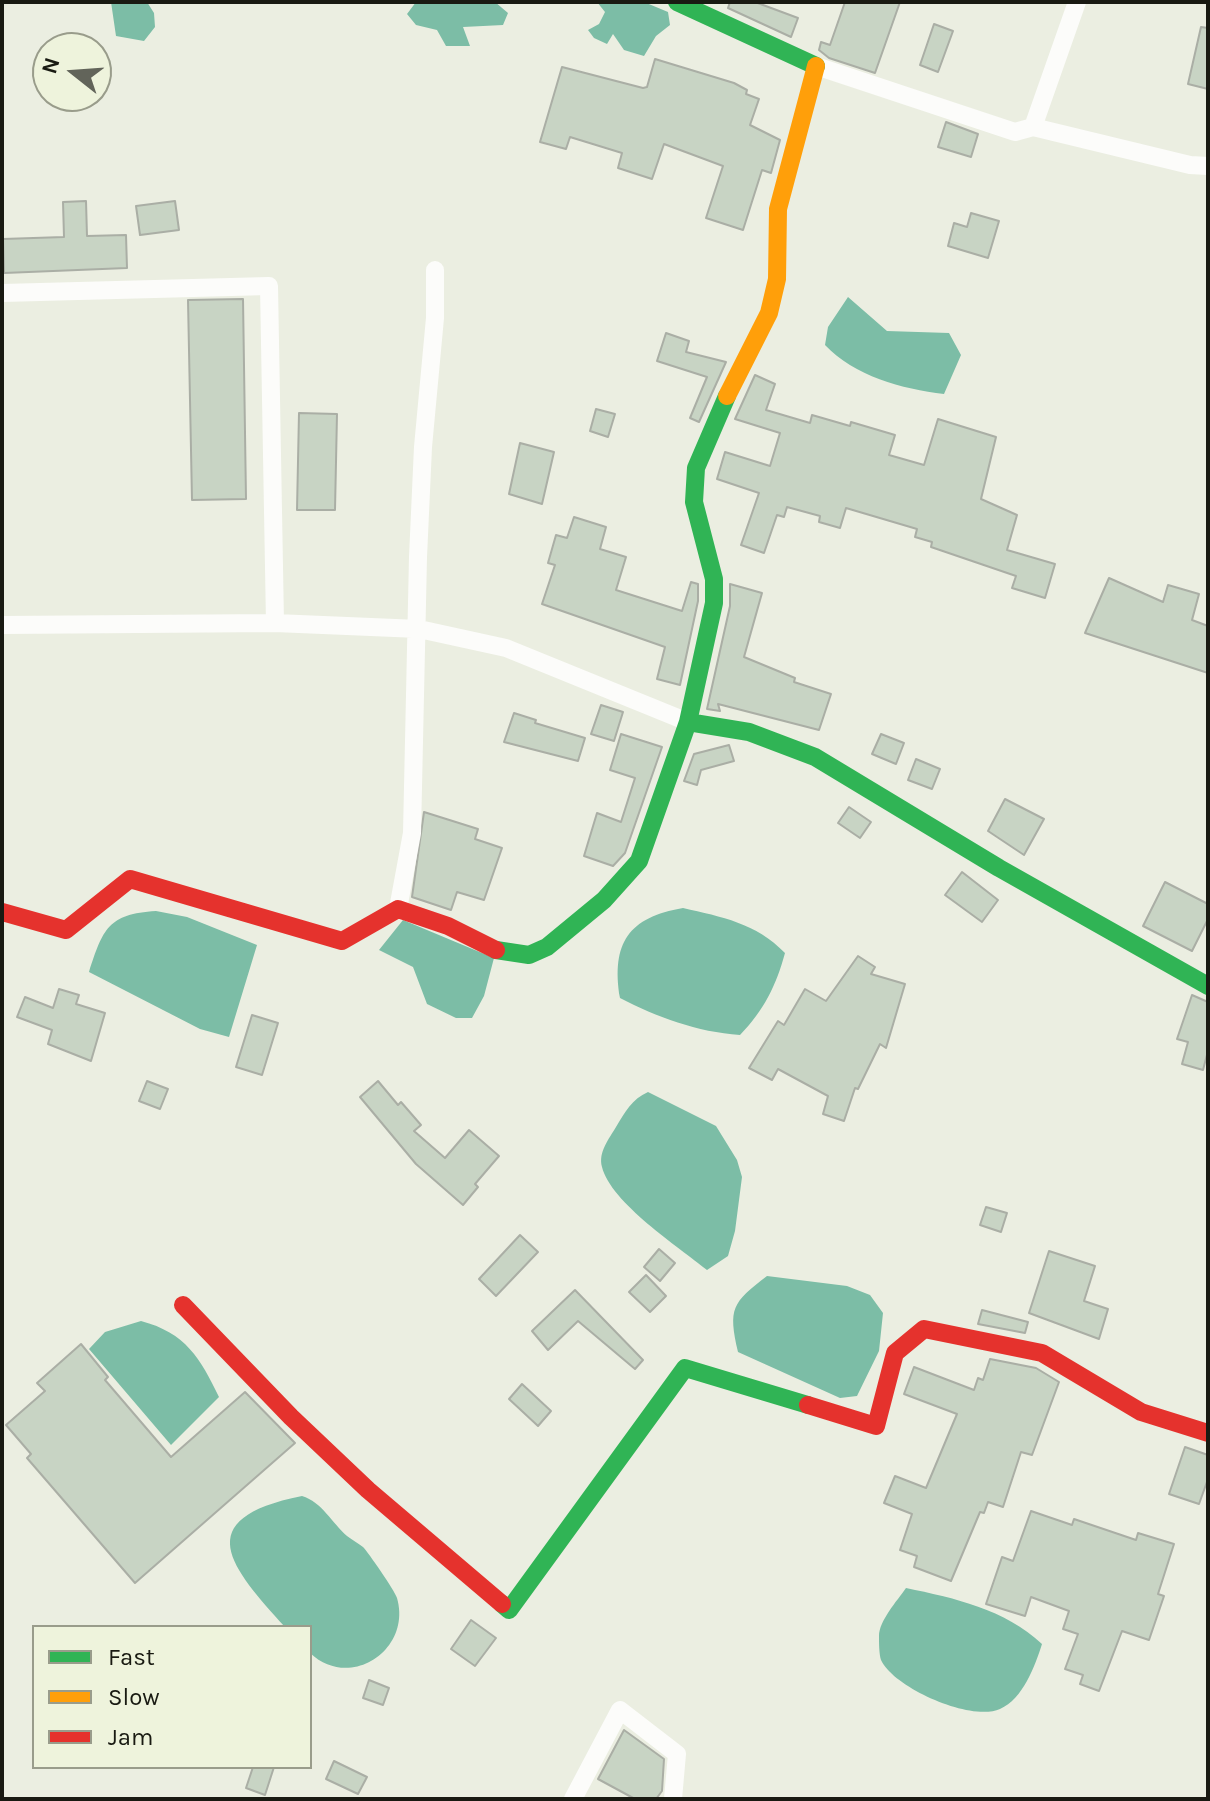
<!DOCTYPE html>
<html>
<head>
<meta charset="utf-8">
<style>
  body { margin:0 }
  #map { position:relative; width:1210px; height:1801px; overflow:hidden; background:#ebeee1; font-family:Karla,sans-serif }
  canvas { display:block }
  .frame { position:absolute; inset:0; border:4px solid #191a12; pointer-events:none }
  .legend { position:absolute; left:32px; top:1625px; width:280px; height:144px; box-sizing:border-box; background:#eef3dc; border:2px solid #999c8b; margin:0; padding:10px 14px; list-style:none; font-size:24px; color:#191a12 }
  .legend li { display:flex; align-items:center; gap:16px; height:40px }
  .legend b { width:40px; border:2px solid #999c8b }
  .north { position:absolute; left:32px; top:32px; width:80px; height:80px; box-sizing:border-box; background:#eef3dc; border:2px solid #999c8b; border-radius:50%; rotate:287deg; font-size:22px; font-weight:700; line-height:32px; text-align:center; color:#191a12 }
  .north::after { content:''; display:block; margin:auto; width:28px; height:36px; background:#62645a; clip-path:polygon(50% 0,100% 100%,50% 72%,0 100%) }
</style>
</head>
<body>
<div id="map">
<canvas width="1210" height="1801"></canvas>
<div class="frame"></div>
<ul class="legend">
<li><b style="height:10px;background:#30b455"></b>Fast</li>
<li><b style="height:10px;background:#ff9f0a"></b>Slow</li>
<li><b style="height:10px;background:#e5322d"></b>Jam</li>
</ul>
<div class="north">N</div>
</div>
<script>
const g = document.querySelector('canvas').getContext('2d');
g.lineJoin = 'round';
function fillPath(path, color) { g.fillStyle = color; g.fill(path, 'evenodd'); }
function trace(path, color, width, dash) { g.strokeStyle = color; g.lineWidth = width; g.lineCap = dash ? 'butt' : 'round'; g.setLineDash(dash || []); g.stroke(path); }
const water = new Path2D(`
  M111,2H147L154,13L155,27L144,41L116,36Z
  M416,2H495L508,13L503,25L463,27L470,46H446L437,30L416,25L407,14Z
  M597,2H644L668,12L670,25L656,36L644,56L624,50L613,34L607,44L594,38L588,30L599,24L605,12Z
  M848,297L887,331L949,333L961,355L944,394C902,389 854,376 825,345L828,327Z
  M683,908C722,917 756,923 785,953C776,986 764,1010 740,1035C697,1032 657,1017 620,998C611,943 629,917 683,908Z
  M156,911L187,917L257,945L229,1037L200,1029L89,972C103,929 108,914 156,911Z
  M403,920L494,958L484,996L472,1018H456L427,1004L413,967L379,950Z
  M648,1092L716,1126L737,1160L742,1177L735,1231L728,1256L707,1270C679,1247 611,1203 602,1167C598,1152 609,1139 616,1127C625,1112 632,1099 648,1092Z
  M767,1276L847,1286L870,1295L883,1313L879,1351L857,1396L840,1398L738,1352C728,1308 732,1303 767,1276Z
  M141,1321C186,1333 200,1358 219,1397L171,1445L89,1349L105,1332Z
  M302,1496C322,1502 332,1523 347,1536C352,1540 358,1543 363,1547C368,1552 395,1591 397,1598C412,1650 350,1691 310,1653V1627H285C232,1568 187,1519 302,1496Z
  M906,1588C954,1598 1005,1609 1042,1644C1035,1666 1023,1699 1000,1709C971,1722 894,1688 881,1660C879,1654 879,1642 879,1636C879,1621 897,1601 906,1588Z`);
const building = new Path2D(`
  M730,2H755L798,18L791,37L728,8Z
  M845,2H900L875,73L829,58L819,50L821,42L830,45Z
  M934,24L953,31L938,72L920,65Z
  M1201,27L1208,28V89L1188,84Z
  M655,59L734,83L747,90L746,94L759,99L750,125L780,140L771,173L762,170L743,230L706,218L723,166L664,144L652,179L618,168L622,153L570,137L566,149L540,142L562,67L643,88L647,87Z
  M946,122L978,134L971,157L938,147Z
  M86,201L87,236L126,235L127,268L4,273L3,239L64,237L63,202Z
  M175,201L179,230L140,235L136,206Z
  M971,213L999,221L988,258L948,246L954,223L967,227Z
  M243,299L246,499L192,500L188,300Z
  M666,333L689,341L686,352L726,362L699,422L690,418L707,377L657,361Z
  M755,375L775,384L766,410L810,423L812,415L850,426L851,422L895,435L889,455L924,465L938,419L996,437L981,499L1017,515L1007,550L1055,564L1045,598L1012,588L1016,576L931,547L932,542L915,537L917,529L846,508L840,528L819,522L820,516L787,507L784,517L777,515L764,553L741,545L759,493L717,479L725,452L770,466L780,433L735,419Z
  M596,409L615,414L608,437L590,431Z
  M299,413L337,414L335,510H297Z
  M520,443L554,452L542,504L509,494Z
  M574,517L606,527L600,549L626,557L616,590L682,611L691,582L698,584V601L680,685L657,679L665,647L542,604L555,565L548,563L556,535L567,538Z
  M1109,578L1163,602L1168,585L1199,594L1192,620L1208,626V673L1085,633Z
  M730,584L762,593L744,657L795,678L794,682L831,694L819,730L718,704L720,711L707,709L730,606Z
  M601,705L623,712L614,741L591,734Z
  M514,713L536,720L535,723L585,738L578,761L504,742Z
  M621,734L662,747L625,853L613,866L584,856L597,813L621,822L635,778L610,770Z
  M881,734L904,743L896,764L872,754Z
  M729,745L734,761L701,770L697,785L684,781L694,754Z
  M916,759L940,769L932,789L908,780Z
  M1005,799L1044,819L1024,855L988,831Z
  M849,807L871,822L860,838L838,823Z
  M424,812L478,829L475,839L502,848L484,900L457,892L451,910L412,897Z
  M962,872L998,900L982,922L945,895Z
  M1165,882L1208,904V919L1192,951L1143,926Z
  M858,956L875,967L871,974L905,984L886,1048L880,1044L858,1089L855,1088L844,1121L823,1114L828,1096L778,1069L772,1080L749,1068L778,1021L784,1025L805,989L826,1001Z
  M59,989L79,995L76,1004L105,1013L91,1061L48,1044L52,1030L17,1017L25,997L53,1008Z
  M1192,995L1208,1002V1051L1203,1070L1182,1064L1188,1042L1177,1039Z
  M252,1015L278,1023L262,1075L236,1067Z
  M147,1081L168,1089L160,1109L139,1101Z
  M378,1081L398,1105L401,1102L421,1125L414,1131L445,1158L469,1130L499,1156L475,1184L478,1187L463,1205L416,1164L360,1097Z
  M986,1207L1007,1213L1001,1232L980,1225Z
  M520,1235L538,1252L496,1296L479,1279Z
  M659,1249L675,1263L660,1281L644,1267Z
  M1049,1251L1095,1266L1084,1301L1108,1309L1099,1339L1029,1313Z
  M646,1275L666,1296L650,1312L629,1292Z
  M575,1290L643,1360L635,1369L578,1321L548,1350L532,1331Z
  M982,1310L1028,1322L1025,1333L978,1324Z
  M81,1344L108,1377L105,1380L171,1457L245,1392L295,1443L135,1583L27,1458L31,1454L6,1425L45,1391L37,1383Z
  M990,1359L1036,1368L1059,1382L1032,1455L1021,1452L1003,1507L988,1502L984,1513L980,1512L951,1581L914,1567L917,1556L900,1550L912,1514L884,1503L895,1476L926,1488L957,1414L904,1394L914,1367L974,1390L978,1378L983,1380Z
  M522,1384L551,1411L538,1426L509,1399Z
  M1185,1447L1208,1455V1479L1199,1504L1169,1494Z
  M1031,1511L1072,1525L1074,1519L1136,1540L1138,1533L1174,1544L1158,1594L1164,1596L1149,1640L1122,1631L1099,1691L1080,1684L1083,1675L1065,1669L1078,1634L1063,1629L1069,1611L1031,1597L1025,1616L986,1604L1002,1557L1013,1561Z
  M471,1620L496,1638L475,1666L451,1649Z
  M369,1680L389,1688L383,1705L363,1698Z
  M624,1730L664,1759L662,1791L656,1799H635L598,1779Z
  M334,1761L367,1777L358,1794L326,1779Z
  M253,1767H274L265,1795L246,1788Z`);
const street = new Path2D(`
  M816,66L1015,132L1033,127L1077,2
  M1033,127L1190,165L1208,166
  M2,293L269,286L275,623L419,629L506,648L688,722
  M2,625L275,623
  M398,909L412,833L418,557L423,447L435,318V270
  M573,1799L620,1710L677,1754L673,1799`);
const fast = new Path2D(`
  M677,2L816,66
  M688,722L749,732L815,757L999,868L1208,986
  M496,950L529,955L547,947L604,900L639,861L688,722L714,603V579L694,502L696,468L727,396
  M502,1604L509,1610L685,1368L808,1405`);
const slow = new Path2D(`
  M727,396L769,313L777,279L778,209L816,66`);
const jam = new Path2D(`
  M2,912L66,930L130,879L342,941L398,909L448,926L496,950
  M183,1305L291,1417L368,1490L502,1604
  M808,1405L876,1426L895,1353L924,1329L1042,1353L1141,1412L1208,1433`);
fillPath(water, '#7cbda6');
fillPath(building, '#c8d4c4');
trace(building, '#aaaea5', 2);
trace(street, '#fcfcfa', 18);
trace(fast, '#30b455', 18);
trace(slow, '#ff9f0a', 18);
trace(jam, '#e5322d', 18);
</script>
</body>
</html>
